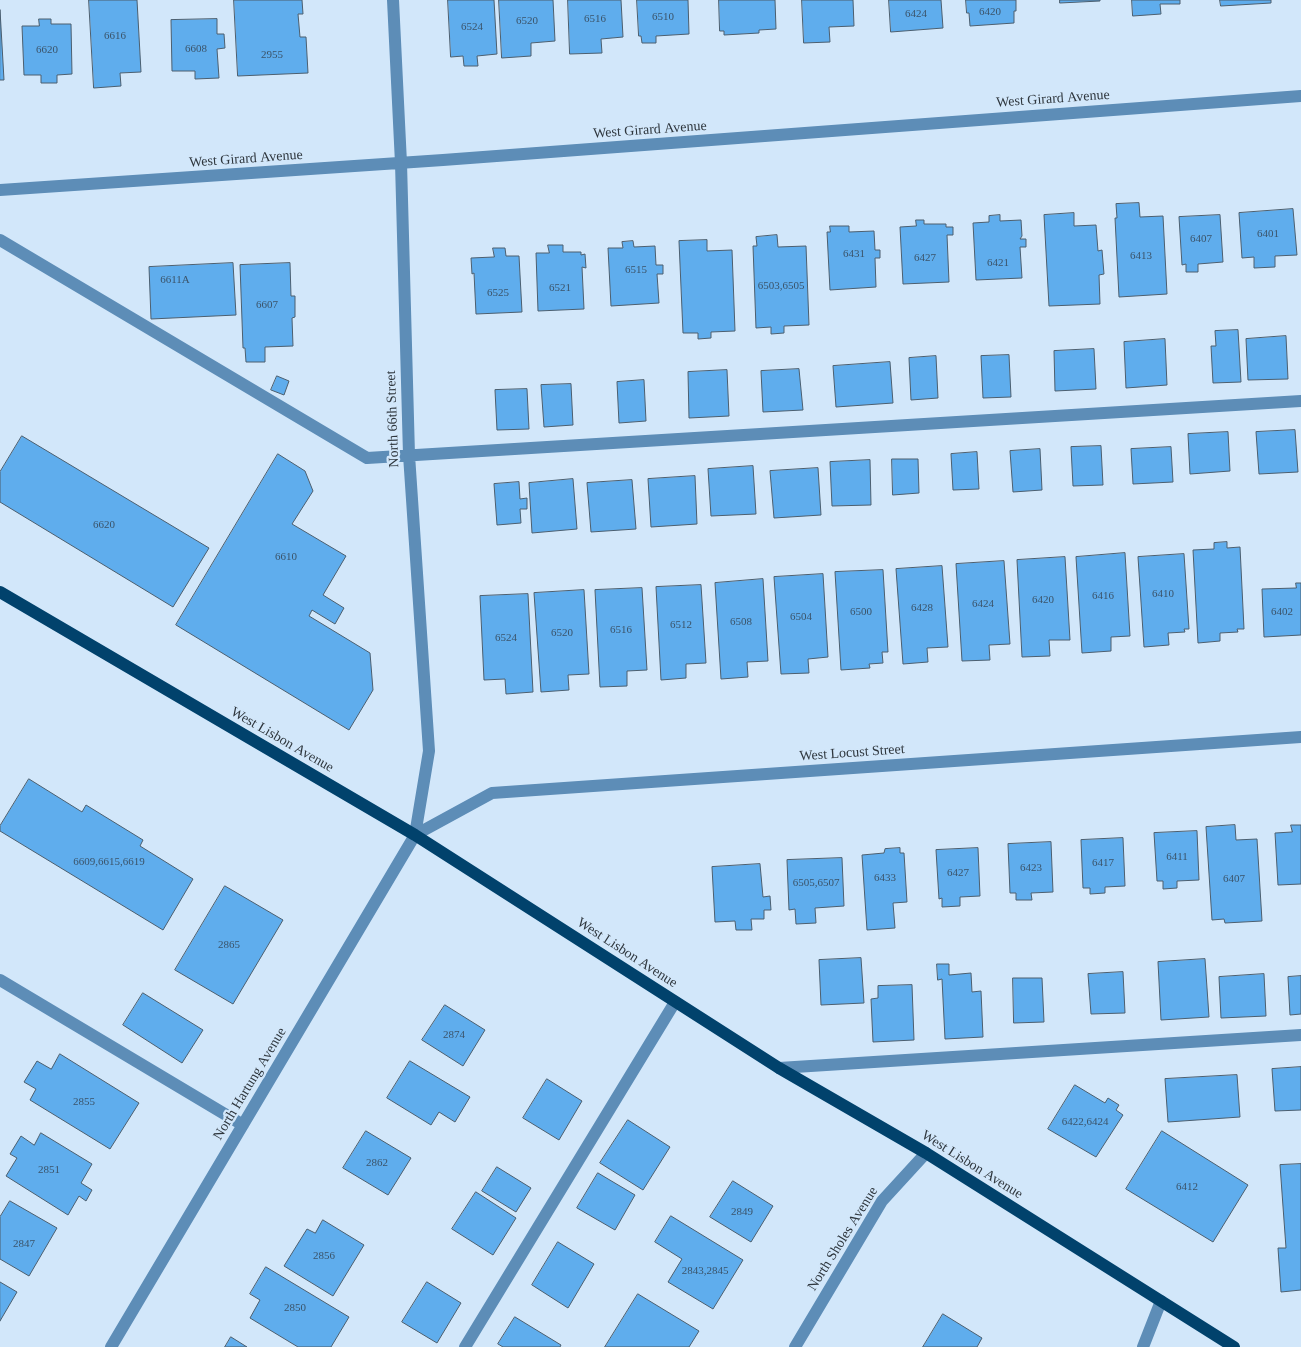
<!DOCTYPE html>
<html>
<head>
<meta charset="utf-8">
<style>
  body { margin:0 }
  canvas { display:block; background:#d2e7fa }
</style>
</head>
<body>
<canvas width="1301" height="1347"></canvas>
<script>
const g = document.querySelector('canvas').getContext('2d');
g.lineJoin = 'round';
function fillPath(path, color) { g.fillStyle = color; g.fill(path, 'evenodd'); }
function trace(path, color, width, dash) { g.strokeStyle = color; g.lineWidth = width; g.lineCap = dash ? 'butt' : 'round'; g.setLineDash(dash || []); g.stroke(path); }
function write(font, color, halo, rows, align = 'center') {
  g.font = font + ' "Times New Roman",serif'; g.lineWidth = 4.5; g.setLineDash([]); g.textBaseline = 'middle'; g.strokeStyle = halo; g.fillStyle = color; for (const [text, x, y, turn = 0] of rows) {
    g.save(); g.translate(x, y); g.rotate((+turn || 0) * Math.PI / 180); g.textAlign = isNaN(turn) ? turn : align; if (halo) g.strokeText(text, 0, 0); g.fillText(text, 0, 0); g.restore();
  }
}
const building = new Path2D(`
  M89,0H137L141,72L120,73L121,86L94,88Z
  M234,0H302L303,14H298L300,37H306L308,73L238,76Z
  M448,0H494L497,54L477,56L478,66H464L463,56L451,57Z
  M499,0H553L555,41L531,43V56L502,58Z
  M568,0H621L623,37L601,39L602,53L570,54Z
  M637,0H688L689,34L656,36V43H642L641,36H639Z
  M719,0H775L776,29L759,30V33L724,35V31H720Z
  M802,0H853L854,26L829,27L830,42L804,43Z
  M889,0H941L943,28L891,32Z
  M966,0H1016V11H1014V23L970,26L969,13H967Z
  M1060,0H1100V1L1060,3Z
  M1132,0H1180V4H1160L1161,14L1133,16Z
  M1220,0H1271V3L1221,6Z
  M0,10L4,80H0Z
  M39,19H51V24H71L72,74L57,75V83H41V75H24L22,26H39Z
  M217,19V34H224L225,48L217,49L219,78L195,79V71H172L171,20Z
  M1139,203L1140,217L1163,216L1167,294L1119,297L1115,218H1117L1116,204Z
  M1293,209L1297,255L1275,256V267L1254,268V257L1242,258L1239,213Z
  M1074,213V226L1096,225L1098,251L1102,250L1104,274L1099,275L1100,304L1049,306L1044,215Z
  M1000,215V221L1021,220L1022,236L1020,239H1026V247H1020L1022,278L976,280L973,223L989,222V216Z
  M1220,215L1223,262L1198,264V272H1186V264L1182,265L1179,217Z
  M916,220H924V224H946V227H953V235H947L949,282L903,284L900,227L916,226Z
  M830,226H849V232L874,231L875,250H880V258H875L876,287L830,290L827,232H830Z
  M777,235L778,247L806,246L809,325L784,326V333L771,334V327L756,328L753,246H757L756,237Z
  M707,240V251L732,250L735,331L711,332V338L698,339V333H683L679,241Z
  M633,241L634,247L655,246L656,265H663V274H657L659,303L611,306L608,248H623L622,242Z
  M548,245H563V252H581V255L585,254L586,268L582,267L584,309L538,311L536,253H549Z
  M493,248H505L506,256H519L522,312L476,314L474,273L472,274L471,258L494,257Z
  M233,263L236,315L151,319L149,267Z
  M290,263L291,296H295V317L292,318L293,346L265,347V362H246L245,348H243L240,265Z
  M1238,330L1241,382L1213,383L1211,346H1216L1215,331Z
  M1286,336L1288,379L1248,380L1246,339Z
  M1165,339L1167,385L1126,388L1124,342Z
  M1094,349L1096,389L1055,391L1054,351Z
  M1009,355L1011,397L983,398L981,356Z
  M936,356L938,398L911,400L909,358Z
  M890,362L893,403L836,407L833,366Z
  M799,369L803,410L763,412L761,371Z
  M727,370L729,416L689,418L688,372Z
  M277,376L289,381L284,395L271,390Z
  M644,380L646,421L619,423L617,382Z
  M571,384L573,425L544,427L541,385Z
  M527,389L529,429L497,430L495,390Z
  M1295,430L1298,472L1259,474L1256,432Z
  M1228,432L1230,471L1190,474L1188,434Z
  M22,436L209,548L173,607L0,502V472Z
  M1101,446L1103,485L1073,486L1071,447Z
  M1171,447L1173,482L1133,484L1131,449Z
  M1040,449L1042,490L1013,492L1010,451Z
  M977,452L979,489L953,490L951,454Z
  M278,454L305,471L313,491L292,524L346,556L323,595L344,608L335,624L312,610L309,616L370,653L373,690L349,730L176,625Z
  M892,459H918L919,493L893,495Z
  M870,460L871,505L832,506L830,462Z
  M753,466L756,514L711,516L708,469Z
  M818,468L821,515L774,518L770,471Z
  M695,476L697,524L651,527L648,479Z
  M573,479L577,529L532,533L529,483Z
  M632,480L636,529L591,532L587,483Z
  M519,482L520,499L527,498V509H520L521,523L497,525L494,484Z
  M1227,542V548L1240,547L1244,629H1237L1238,632L1220,633V641L1198,643L1193,550L1214,549V543Z
  M1125,553L1130,636L1111,637V651L1082,653L1076,557Z
  M1184,554L1189,629H1184L1185,632L1168,633L1169,645L1144,647L1138,557Z
  M1065,557L1070,640H1049L1050,656L1022,657L1017,560Z
  M1004,561L1010,644L989,645L990,660L962,661L956,564Z
  M942,566L948,647L927,648L928,662L903,664L896,569Z
  M883,570L888,652H882L883,663L869,664L870,668L841,670L835,572Z
  M823,574L828,657L808,659L809,673L781,674L774,577Z
  M763,579L768,661L747,662L748,677L721,679L715,583Z
  M1296,583H1301V635L1264,637L1262,589L1296,588Z
  M701,585L706,663L686,664V678L661,680L656,587Z
  M642,588L647,670L627,671V686L600,687L595,590Z
  M584,590L589,674L568,675L569,690L541,692L534,593Z
  M528,594L533,692L506,694L505,679L484,680L480,596Z
  M29,779L82,812L86,805L143,840L140,846L193,879L163,930L0,831V826Z
  M1235,825L1236,840L1257,839L1262,921L1225,923L1224,919L1212,920L1206,827Z
  M1291,825H1301V884L1278,885L1275,833L1292,832Z
  M1197,831L1199,880L1177,881V888L1163,889V881H1157L1154,833Z
  M1123,838L1125,886L1105,887V893L1090,894V888H1083L1081,840Z
  M1051,842L1053,892L1031,893L1032,900H1016V893H1010L1008,844Z
  M900,848V853H904L907,902L893,903L895,928L867,930L862,855L884,853L885,849Z
  M978,848L980,896L960,897V906L942,907V898L939,899L936,850Z
  M842,858L844,906L815,908L816,923L796,924L795,909L789,910L787,860Z
  M760,864L763,897L770,896L771,910H764V919H751L752,930H736L735,921L715,922L712,867Z
  M225,886L283,920L233,1004L175,970Z
  M861,958L864,1003L821,1005L819,960Z
  M1205,959L1209,1017L1161,1020L1158,962Z
  M937,964H949V975L971,973L972,992L981,991L983,1037L945,1039L942,979L938,980Z
  M1123,972L1125,1013L1091,1014L1088,974Z
  M1264,974L1266,1016L1221,1018L1219,977Z
  M1301,976V1014L1290,1015L1288,977Z
  M1013,978H1042L1044,1022L1014,1023Z
  M912,985L914,1040L873,1042L871,999L878,998V986Z
  M143,993L203,1030L182,1063L123,1025Z
  M445,1005L485,1030L463,1066L422,1040Z
  M60,1054L139,1103L110,1149L30,1100L36,1089L24,1082L37,1061L51,1069Z
  M410,1061L470,1097L455,1122L439,1112L431,1125L387,1098Z
  M1301,1067V1110L1275,1111L1272,1069Z
  M1237,1075L1240,1117L1168,1122L1165,1079Z
  M547,1079L582,1101L559,1140L523,1118Z
  M1075,1085L1105,1103L1108,1098L1119,1105L1116,1110L1123,1115L1096,1157L1048,1129Z
  M628,1120L670,1147L643,1190L600,1163Z
  M366,1131L411,1158L388,1195L343,1168Z
  M1162,1131L1248,1185L1213,1242L1126,1189Z
  M41,1133L92,1164L81,1183L92,1190L86,1201L79,1196L68,1215L6,1176L17,1158L10,1154L21,1136L34,1145Z
  M1301,1164V1290L1281,1292L1278,1248H1286L1280,1165Z
  M497,1167L531,1188L516,1212L482,1191Z
  M598,1173L635,1195L615,1230L577,1208Z
  M733,1181L773,1206L751,1242L710,1217Z
  M476,1192L516,1218L493,1255L452,1229Z
  M10,1201L57,1228L29,1276L0,1259V1217Z
  M671,1216L743,1260L713,1309L668,1282L682,1259L655,1242Z
  M323,1220L364,1245L333,1296L284,1266L307,1229L315,1233Z
  M558,1242L594,1264L568,1308L532,1285Z
  M266,1267L349,1317L331,1347H298L250,1318L260,1300L250,1294Z
  M0,1282L17,1292L0,1321Z
  M427,1282L461,1303L437,1343L402,1322Z
  M638,1294L699,1331L689,1347H605Z
  M943,1314L982,1338L977,1347H923Z
  M515,1317L561,1345L560,1347H503L498,1344Z
  M231,1337L247,1347H225Z`);
const minor = new Path2D(`
  M0,190L443,160L1301,96
  M0,240L367,458L1301,401
  M415,835L492,793L1301,737
  M0,980L243,1125
  M779,1068L1301,1035
  M111,1347L415,835L429,751L409,455L401,163L393,0
  M465,1347L675,1002
  M795,1347L882,1201L926,1153
  M1143,1347L1161,1301`);
const major = new Path2D(`
  M0,592L415,835L779,1068L926,1153L1234,1347`);
const numberNames = [
  ["6420",990,12],
  ["6424",916,14],
  ["6510",663,17],
  ["6516",595,19],
  ["6520",527,21],
  ["6524",472,27],
  ["6616",115,36],
  ["6608",196,49],
  ["6620",47,50],
  ["2955",272,55],
  ["6401",1268,234],
  ["6407",1201,239],
  ["6431",854,254],
  ["6413",1141,256],
  ["6427",925,258],
  ["6421",998,263],
  ["6515",636,270],
  ["6611A",175,280],
  ["6503,6505",781,286],
  ["6521",560,288],
  ["6525",498,293],
  ["6607",267,305],
  ["6620",104,525],
  ["6610",286,557],
  ["6410",1163,594],
  ["6416",1103,596],
  ["6420",1043,600],
  ["6424",983,604],
  ["6428",922,608],
  ["6500",861,612],
  ["6402",1282,612],
  ["6504",801,617],
  ["6508",741,622],
  ["6512",681,625],
  ["6516",621,630],
  ["6520",562,633],
  ["6524",506,638],
  ["6411",1177,857],
  ["6609,6615,6619",109,862],
  ["6417",1103,863],
  ["6423",1031,868],
  ["6427",958,873],
  ["6433",885,878],
  ["6407",1234,879],
  ["6505,6507",816,883],
  ["2865",229,945],
  ["2874",454,1035],
  ["2855",84,1102],
  ["6422,6424",1085,1122],
  ["2862",377,1163],
  ["2851",49,1170],
  ["6412",1187,1187],
  ["2849",742,1212],
  ["2847",24,1244],
  ["2856",324,1256],
  ["2843,2845",705,1271],
  ["2850",295,1308]
];
const streetNames = [
  ["West Girard Avenue",1053,99,-4],
  ["West Girard Avenue",650,130,-4],
  ["West Girard Avenue",246,159,-4],
  ["North 66th Street",393,419,-92],
  ["West Lisbon Avenue",282,740,30],
  ["West Locust Street",852,753,-4],
  ["West Lisbon Avenue",627,953,33],
  ["North Hartung Avenue",250,1084,-59],
  ["West Lisbon Avenue",972,1165,32],
  ["North Sholes Avenue",843,1239,-58]
];
fillPath(building, '#5faded');
trace(building, '#4c5f6f', 1);
trace(minor, '#5d8db7', 12);
trace(major, '#01426c', 12);
write('11px', '#3b546a', null, numberNames);
write('14px', '#2f373e', '#d2e7fa', streetNames);
</script>
</body>
</html>
